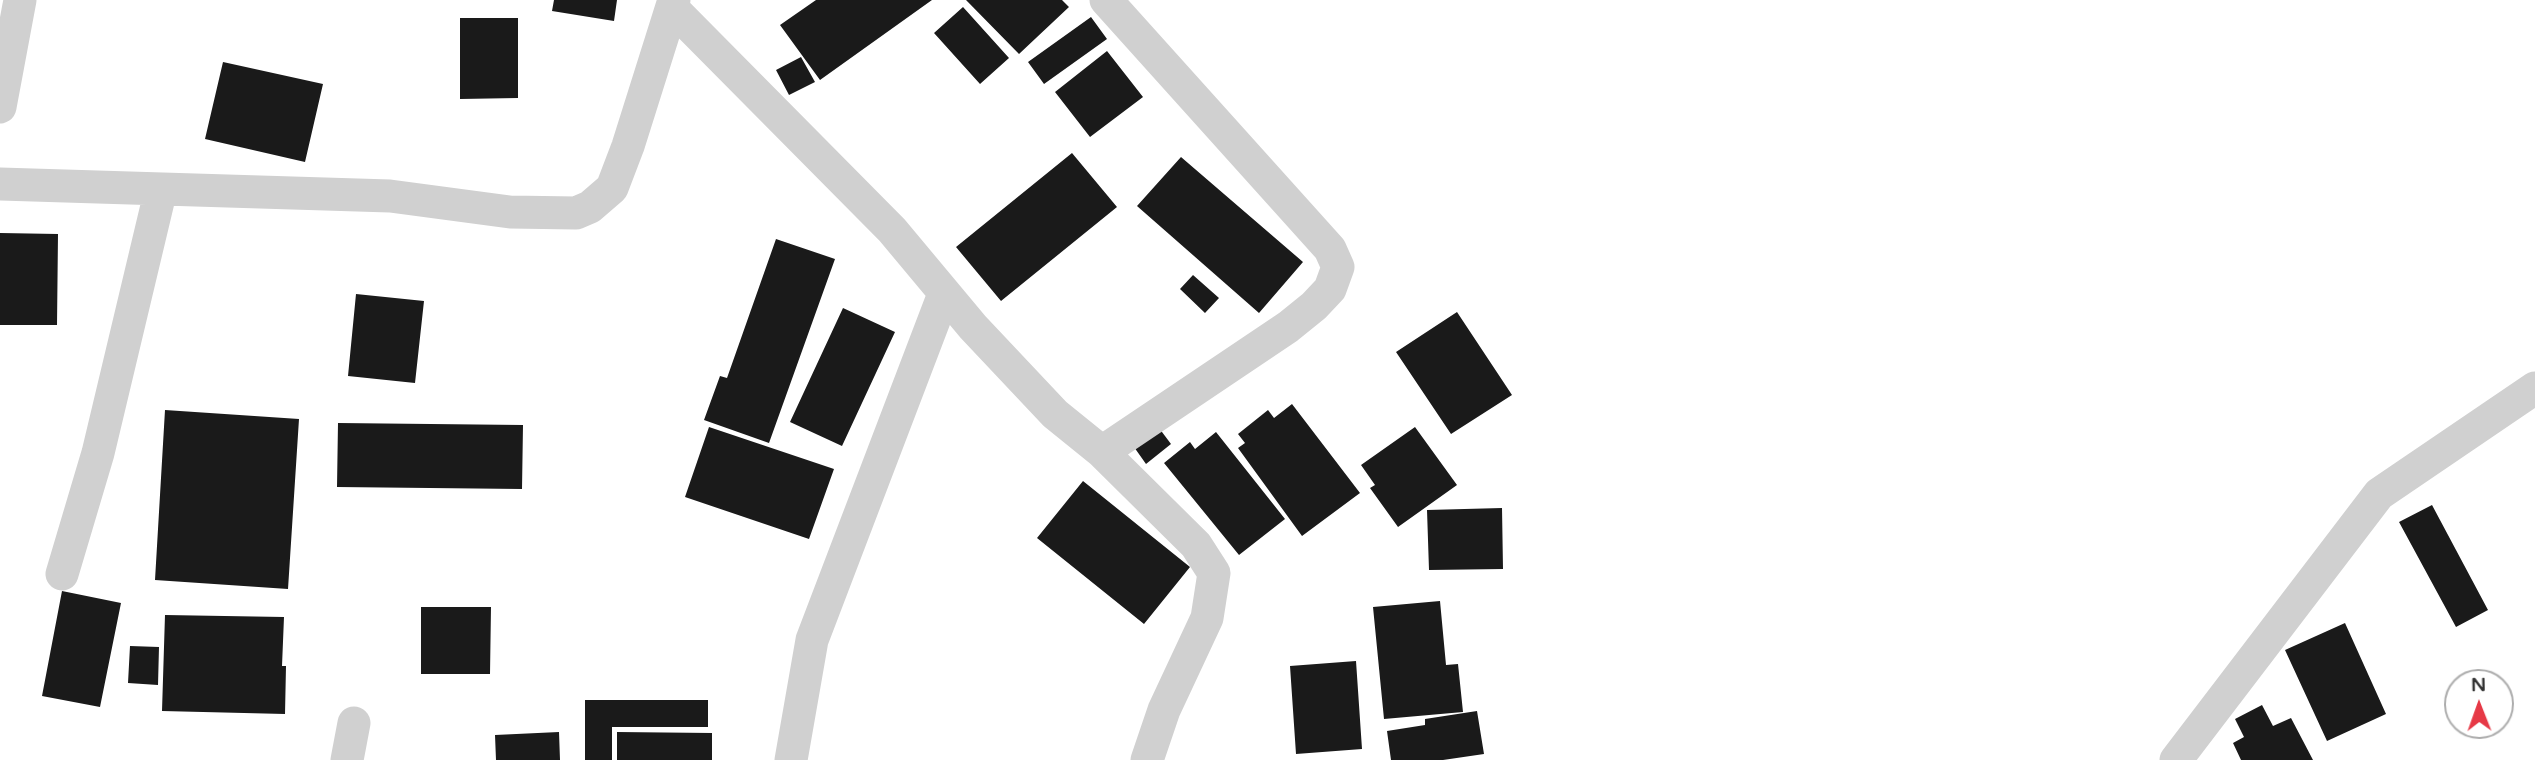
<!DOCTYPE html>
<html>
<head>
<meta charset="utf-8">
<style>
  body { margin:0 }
  #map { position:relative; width:2535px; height:760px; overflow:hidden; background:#fff; font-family:"Varela Round",sans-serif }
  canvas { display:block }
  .north { position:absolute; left:2444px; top:669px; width:70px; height:70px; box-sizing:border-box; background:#fff; border:2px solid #adadad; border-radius:50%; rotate:359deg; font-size:19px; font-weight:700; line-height:28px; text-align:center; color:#333 }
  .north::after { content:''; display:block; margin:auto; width:24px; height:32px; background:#e63946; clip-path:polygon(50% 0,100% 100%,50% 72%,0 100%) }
</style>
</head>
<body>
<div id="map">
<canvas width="2535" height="760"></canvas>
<div class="north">N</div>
</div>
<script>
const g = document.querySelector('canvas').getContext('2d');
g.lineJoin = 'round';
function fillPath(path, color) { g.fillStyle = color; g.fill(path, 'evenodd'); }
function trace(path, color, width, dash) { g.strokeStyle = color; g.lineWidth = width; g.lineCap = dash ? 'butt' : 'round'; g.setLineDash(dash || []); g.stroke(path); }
const building = new Path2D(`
  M554,0H617L614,21L552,11Z
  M816,0H932L820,80L780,25Z
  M966,0H1062L1069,7L1019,54Z
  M963,7L1009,58L980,84L934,33Z
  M1091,17L1107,39L1044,84L1028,62Z
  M460,18H518V98L460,99Z
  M1107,51L1143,97L1090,137L1055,92Z
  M801,57L815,82L789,95L776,70Z
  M223,62L323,84L305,162L205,139Z
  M1072,153L1117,207L1001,301L956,247Z
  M1181,157L1303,262L1259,313L1137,206Z
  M0,233L58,234L57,325H0Z
  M776,239L835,259L769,443L704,420L720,376L727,378Z
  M1193,275L1219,298L1205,313L1180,289Z
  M356,294L424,301L415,383L348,376Z
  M843,308L895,332L842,446L790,422Z
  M1457,312L1512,395L1451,434L1396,352Z
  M1292,404L1360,493L1302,536L1238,448L1245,443L1238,434L1268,410L1274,418Z
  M165,410L299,419L288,589L155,580Z
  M338,423L523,425L522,489L337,487Z
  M709,427L834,469L809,539L685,497Z
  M1415,427L1457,485L1398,527L1370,488L1375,485L1361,465Z
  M1159,428L1171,444L1146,464L1134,447Z
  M1216,432L1285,519L1239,555L1164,463L1190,442L1195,449Z
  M1083,481L1190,567L1144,624L1037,538Z
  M2432,505L2488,610L2456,627L2399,522Z
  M1502,508L1503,569L1429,570L1427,510Z
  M62,591L121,603L100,707L42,696Z
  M1440,601L1446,665L1458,664L1463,712L1384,719L1373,607Z
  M421,607H491L490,674H421Z
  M165,615L284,617L282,666H286L285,714L162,711Z
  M2345,623L2386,714L2327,741L2285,650Z
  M130,646L159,647L158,685L128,683Z
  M1356,661L1362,749L1296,754L1290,666Z
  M585,700H708V727H612V760H585Z
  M2262,705L2273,726L2291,718L2313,760H2241L2233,743L2244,737L2235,719Z
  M1477,711L1484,754L1443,760H1391L1387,731L1425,725V719Z
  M559,732L560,760H496L495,735Z
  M617,732L712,733V760H617Z`);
const minor = new Path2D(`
  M672,8L892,230L973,327L1055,414L1102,452L1196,545L1214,573L1207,618L1164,710L1147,760
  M0,107L20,0
  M0,184L390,196L510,212L576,213L590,207L612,188L628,146L674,0
  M1102,452L1288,327L1314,306L1330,289L1338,267L1330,249L1106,0
  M62,574L98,453L161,189
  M347,760L354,723
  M791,760L812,640L944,294
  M2176,760L2379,494L2535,388`);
fillPath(building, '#1a1a1a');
trace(minor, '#d0d0d0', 33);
</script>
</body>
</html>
